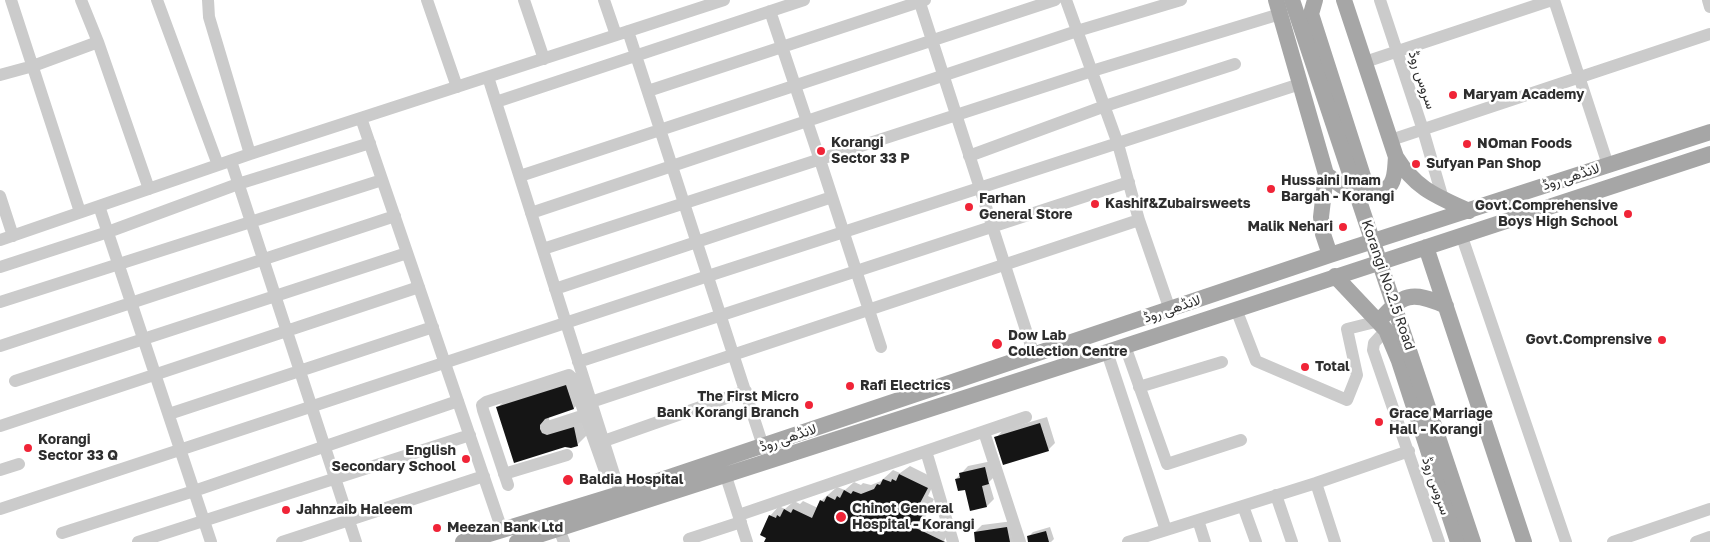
<!DOCTYPE html>
<html>
<head>
<meta charset="utf-8">
<style>
  body { margin:0 }
  canvas { display:block; background:#fff }
</style>
</head>
<body>
<canvas width="1710" height="542"></canvas>
<script>
const g = document.querySelector('canvas').getContext('2d');
g.lineJoin = 'round';
function fillPath(path, color) { g.fillStyle = color; g.fill(path, 'evenodd'); }
function trace(path, color, width, dash) { g.strokeStyle = color; g.lineWidth = width; g.lineCap = dash ? 'butt' : 'round'; g.setLineDash(dash || []); g.stroke(path); }
function write(font, color, halo, rows, align = 'center') {
  g.font = font + ' "Golos Text",Vazirmatn,sans-serif'; g.lineWidth = 5; g.setLineDash([]); g.textBaseline = 'middle'; g.strokeStyle = halo; g.fillStyle = color; for (const [text, x, y, turn = 0] of rows) {
    g.save(); g.translate(x, y); g.rotate((+turn || 0) * Math.PI / 180); g.textAlign = isNaN(turn) ? turn : align; if (halo) g.strokeText(text, 0, 0); g.fillText(text, 0, 0); g.restore();
  }
}
const shadow = new Path2D(`
  M575,376L583,399L574,408L549,417V419L551,424L583,419L587,435L577,445L565,446L497,408L507,398Z
  M1047,417L1055,443L1048,450L996,438L1003,430Z
  M992,461L995,476L989,482L994,499L987,506L956,479L968,466Z
  M910,466L936,479L928,496L934,499L925,518L944,528L943,530L948,533L944,541L946,542H766L770,516L779,506L785,509L794,501L800,504L803,501L818,508L821,501L837,487L845,490L854,482L861,485L863,483L871,485L881,481L893,470L900,473Z
  M1013,521L1017,542H976L975,532L982,525Z
  M1050,527L1054,539L1051,542H1029L1028,537L1033,532Z`);
const building = new Path2D(`
  M566,385L574,409L545,419L540,425V429L542,433L547,435L574,427L578,446L571,448L565,447L514,463L496,407Z
  M1040,423L1049,451L1003,465L994,437Z
  M985,467L989,484L982,486L987,507L970,511L965,490L958,491L955,479L960,478L959,473Z
  M899,474L928,488L919,505L926,508L916,528L945,542H764L766,538L760,535L769,515L776,518L777,515L780,517L784,509L791,513L793,509L812,518L820,500L824,502L827,496L835,500L837,496L840,498L844,490L851,494L853,491L861,494L874,489L877,484L880,485L883,479L891,482L892,479L896,481Z
  M1007,527L1010,542H975L974,532Z
  M1046,531L1049,542H1028L1027,536Z`);
const minor = new Path2D(`
  M11,0L80,212
  M81,0L98,42L149,189
  M157,0L218,165
  M208,0L209,17L250,154
  M427,0L457,87
  M524,0L544,59
  M604,0L616,35
  M919,0L1034,355
  M1066,0L1118,144L1139,220
  M1380,0L1423,130L1443,199
  M1554,0L1608,165
  M1708,0L1710,7
  M770,11L820,160L881,347
  M628,31L763,446
  M1365,62L1552,0
  M0,75L33,66L98,42
  M488,77L620,493
  M648,91L925,0
  M496,102L804,0
  M361,118L502,530
  M1391,140L1710,34
  M969,156L1105,106L1235,64
  M231,161L356,542
  M520,176L1055,0
  M0,196L13,236
  M99,206L211,542
  M531,213L1077,31L1181,0
  M1462,237L1566,542
  M0,240L250,154L724,0
  M543,249L1092,71L1280,14
  M0,267L108,232L238,184L370,143
  M555,289L832,197
  M0,302L382,180
  M1236,309L1256,361L1347,400L1357,375L1347,329L1379,321
  M1386,330L1374,343L1373,350L1439,542
  M0,346L395,216
  M1125,346L1167,464L1241,440
  M1107,352L1166,530
  M578,362L1129,182
  M15,381L407,253
  M1139,387L1222,362
  M591,402L1139,220L1170,310
  M169,414L433,327
  M0,426L419,287
  M548,427L585,415
  M984,432L1020,542
  M604,441L746,391
  M926,451L953,542
  M723,467L747,542
  M0,470L19,464
  M504,474L567,455
  M1316,483L1335,542
  M508,485L483,410L482,405L486,402L569,375L572,378L606,474
  M1276,495L1292,542
  M1243,506L1256,542
  M0,509L708,276L1300,84
  M739,515L1026,417
  M1198,520L1205,542
  M559,529L564,542
  M62,533L194,491L458,401
  M689,539L741,522
  M138,542L470,435
  M282,542L484,476
  M1128,542L1316,483L1409,451
  M1613,542L1710,509
  M1696,542L1710,537`);
const major = new Path2D(`
  M1276,0L1326,174L1321,217L1323,234L1330,255
  M1315,0L1311,14L1369,195
  M1344,0L1396,157C1416,189 1436,196 1469,211
  M1326,174C1343,187 1355,200 1378,192C1382,191 1388,188 1391,184C1396,176 1395,165 1396,157
  M1426,247L1524,542
  M1335,276L1386,330L1399,361L1458,542
  M1379,321C1403,294 1411,290 1446,306
  M463,542L613,496L1330,255L1710,132
  M517,542L1107,352L1710,154`);
const majorBridge = new Path2D(`
  M1292,0L1473,542`);
const markers = [
  [1453,95,5,"#f02437"],
  [1467,144,5,"#f02437"],
  [821,151,5,"#f02437"],
  [1416,164,5,"#f02437"],
  [1271,189,5,"#f02437"],
  [1095,204,5,"#f02437"],
  [969,207,5,"#f02437"],
  [1628,214,5,"#f02437"],
  [1343,227,5,"#f02437"],
  [1662,340,5,"#f02437"],
  [997,344,6,"#f02437"],
  [1305,367,5,"#f02437"],
  [850,386,5,"#f02437"],
  [809,405,5,"#f02437"],
  [1379,422,5,"#f02437"],
  [28,448,5,"#f02437"],
  [466,459,5,"#f02437"],
  [568,480,6,"#f02437"],
  [286,510,5,"#f02437"],
  [841,517,6,"#f02437"],
  [437,528,5,"#f02437"]
];
const streetNames = [
  ["سروس روڈ",1422,80,72],
  ["لانڈھی روڈ",1571,177,-18],
  ["Korangi No.2.5 Road",1388,285,71],
  ["لانڈھی روڈ",1172,309,-19],
  ["لانڈھی روڈ",788,438,-19],
  ["سروس روڈ",1436,486,71]
];
const poiNames = [
  ["Maryam Academy",1463,95],
  ["Korangi",831,143],
  ["Sector 33 P",831,159],
  ["NOman Foods",1477,144],
  ["Sufyan Pan Shop",1426,164],
  ["Hussaini Imam",1281,181],
  ["Bargah - Korangi",1281,197],
  ["Farhan",979,199],
  ["General Store",979,215],
  ["Kashif&Zubairsweets",1105,204],
  ["Govt.Comprehensive",1618,206,"right"],
  ["Boys High School",1618,222,"right"],
  ["Malik Nehari",1333,227,"right"],
  ["Dow Lab",1008,336],
  ["Collection Centre",1008,352],
  ["Govt.Comprensive",1652,340,"right"],
  ["Total",1315,367],
  ["Rafi Electrics",860,386],
  ["The First Micro",799,397,"right"],
  ["Bank Korangi Branch",799,413,"right"],
  ["Grace Marriage",1389,414],
  ["Hall - Korangi",1389,430],
  ["Korangi",38,440],
  ["Sector 33 Q",38,456],
  ["English",456,451,"right"],
  ["Secondary School",456,467,"right"],
  ["Baldia Hospital",579,480],
  ["Chinot General",852,509],
  ["Hospital - Korangi",852,525],
  ["Jahnzaib Haleem",296,510],
  ["Meezan Bank Ltd",447,528]
];
fillPath(shadow, '#0003');
fillPath(building, '#151515');
trace(minor, '#cbcbcb', 12);
trace(major, '#a6a6a6', 16);
trace(majorBridge, '#a6a6a6', 16);
for (const [x, y, r, color] of markers) { const dot = new Path2D(); dot.arc(x, y, r, 0, 2 * Math.PI); g.fillStyle = color; g.fill(dot); trace(dot, '#fff', 2); }
write('14px', '#2e2e2e', '#fff', streetNames);
write('bold 14px', '#2e2e2e', '#fff', poiNames, 'left');
</script>
</body>
</html>
